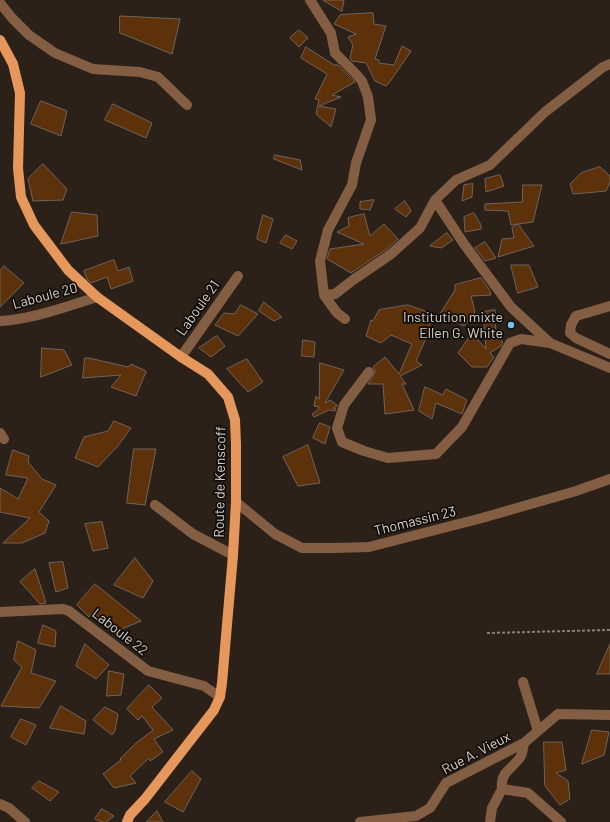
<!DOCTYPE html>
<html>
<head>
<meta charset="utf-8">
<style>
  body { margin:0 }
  canvas { display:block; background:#2c2119 }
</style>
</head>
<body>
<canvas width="610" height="822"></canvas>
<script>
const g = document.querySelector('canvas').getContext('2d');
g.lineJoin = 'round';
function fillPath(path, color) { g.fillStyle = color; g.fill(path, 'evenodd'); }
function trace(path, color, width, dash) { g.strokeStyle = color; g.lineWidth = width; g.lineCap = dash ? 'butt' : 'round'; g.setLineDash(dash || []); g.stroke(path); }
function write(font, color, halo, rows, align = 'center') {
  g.font = font + ' Barlow,sans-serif'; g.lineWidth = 3.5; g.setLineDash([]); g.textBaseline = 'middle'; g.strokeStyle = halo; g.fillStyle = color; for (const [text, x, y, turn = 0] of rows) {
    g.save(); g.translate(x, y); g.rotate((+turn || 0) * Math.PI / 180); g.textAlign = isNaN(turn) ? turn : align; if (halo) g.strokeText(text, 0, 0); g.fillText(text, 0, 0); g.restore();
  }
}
const building = new Path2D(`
  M323,0H344L342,11Z
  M373,13L374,24L386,26L375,59L379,60V63L394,65L402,46L411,51L389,83L386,86L375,81L366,63L352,61L350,58L353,45L348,37L356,34L334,24L340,15Z
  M120,16L180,19L172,54L120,33Z
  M299,30L308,38L299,47L290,38Z
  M306,47L334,65H338L355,82L332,95L341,97L319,106L336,109L331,127L316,114L319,100L315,99L327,74L301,58Z
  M41,101L67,111L61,136L31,124Z
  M113,104L152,123L146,138L105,120Z
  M275,155L300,160L302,170L274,159Z
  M43,164L67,189L63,200L33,201L28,179Z
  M600,167L610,176V182L606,191L573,194L570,184L581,173Z
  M500,175L504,186L486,192L485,179Z
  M473,184L472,197L462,201L464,185Z
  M523,185H542L533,222L511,225L508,211L485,210V204L522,202Z
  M374,200L370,210L360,209V202Z
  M405,201L411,211L406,217L395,209Z
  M72,212L97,215L98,236L61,244Z
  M474,213L481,225V229L465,232L464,217Z
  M364,214L370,236L384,224L398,239L387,249L351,273L327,259L330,249L364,244L337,232L349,226L348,218Z
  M263,215L273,219L266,243L257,239Z
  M518,224L534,246L498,257L502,239L514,238L512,228Z
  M447,233L453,240L441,248L430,246Z
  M286,235L297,241L292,249L280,243Z
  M485,242L496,258L485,261L475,248Z
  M114,260L118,271L129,267L133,281L111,289L107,277L91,283L87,279L84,271Z
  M511,265H529L538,287L518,293Z
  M4,266L24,283L0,307V271Z
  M481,278L489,289L491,295L471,296L475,312L464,326L440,314L455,290V285Z
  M264,302L282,317L274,321L259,311Z
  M241,305L258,314L238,336L215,325L224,313L234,314Z
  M408,305L425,311L430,325L426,337V338L416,361L422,365L400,376L406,384H402L414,410L385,414L383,384H368L375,373V370L373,367L385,357L399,374L412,344L391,335L381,343L366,336L371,320L373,321L379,310Z
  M495,310L496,336L503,342L501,346L490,353L494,357L487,367H472L458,353L472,333L486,349L483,312Z
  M217,336L225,346L211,357L199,348Z
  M303,340L315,342L314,357L302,356Z
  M42,348L64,350L72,365L41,377Z
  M85,358H89L128,367L131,364L146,371V374H145L136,396L111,387L121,375L83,378Z
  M247,359L263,382L248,392L227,369Z
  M320,363L344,370L325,403H326L330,400L337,405V406L333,408L336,409L335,411L329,410L314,417L312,414L319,409V407L314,406L316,396L319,399Z
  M425,387L443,395L446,389L467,400L462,414L436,403L432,419L419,411Z
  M114,421L131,428L117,447L98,467L75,458L84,437L108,431Z
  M320,423L330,427L325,444L313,438Z
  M308,445L320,483L298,486L283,457Z
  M134,449H156L145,505L127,503Z
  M13,450L29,456L28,462L42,479L56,485L39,512L50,522L49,521L45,533L22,543H3L30,518L0,512V488L18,499L28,478L6,475Z
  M102,522L108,548L93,551L85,524Z
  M135,558L153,581L143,598L114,585Z
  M63,562L68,588L56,592L49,563Z
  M35,569L46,603L40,604L24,586L20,582Z
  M95,584L141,621L112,633L92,613L89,617L77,605Z
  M43,625L56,631L55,647L38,643Z
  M18,641L36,650L31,673L56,681L39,708L1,706L22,667L14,660Z
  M85,644L109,665L96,679L76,666Z
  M610,644V674H597Z
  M109,671L124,674L121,695L107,696Z
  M149,685L162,698L152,707L173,730L154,739L163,752L150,761L149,758L130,776L136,783L114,788L103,774L121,760L120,759L135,744L153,730L142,716L138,720L127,709Z
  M61,706L86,721L84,734L50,728Z
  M105,707L118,714L115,731L112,735L93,720Z
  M21,719L36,725L26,745L11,737Z
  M592,730L609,732L604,755L582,764Z
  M544,742H562L566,770L556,773L568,781L570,799L560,805L545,786Z
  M192,771L201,779L183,812L165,802Z
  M39,781L59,792L50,801L32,788Z
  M102,809L114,816L106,822H102L95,819Z
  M157,811L163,822H147Z`);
const path = new Path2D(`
  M487,633L610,630`);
const minor = new Path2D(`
  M310,0L331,33L335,53L355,73L362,81L368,97L371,120L356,163L352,185L328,230L320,261L324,295L337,313L345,319
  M0,3L12,18L29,35L55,53L93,69L140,72L158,77L187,105
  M610,64L603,67L545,112L490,165L456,180L435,200L464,244L511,307L550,343L610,368
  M324,295L335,294L353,280L391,254L420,228L435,200
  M610,306L576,316L571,325L570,333L576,338L610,354
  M0,321C33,319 65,307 97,297
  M181,357L238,276
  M369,372L344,405L337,428L342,442L364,451L388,458L436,454L462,427L510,343L521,339L550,343
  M0,433L4,439
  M236,502L275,534L302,548H335L369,547L482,518L576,491L610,479
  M155,505L193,534L233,555
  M0,612L63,609L69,611L148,671L204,686L220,697
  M523,682L538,731
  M524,743L558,714L610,715
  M0,804L9,808L25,822
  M360,822L416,816L430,808L446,783L524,743C523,747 523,752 521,756C513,769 500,771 502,789L528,793L561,822
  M490,822L492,808L502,789`);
const major = new Path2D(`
  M0,40L13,64L20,93L18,168L21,197L34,225L68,270L97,297L181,357L208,374L228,397L235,420L236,444V502L233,555L222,683L220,697L214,710L145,799L130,815L127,822`);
const markers = [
  [511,325,4,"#72c1f5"]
];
const streetNames = [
  ["Laboule 20",45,296,-15],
  ["Laboule 21",198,308,-55],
  ["Route de Kenscoff",220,482,-89],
  ["Thomassin 23",415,521,-14],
  ["Laboule 22",120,632,38],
  ["Rue A. Vieux",476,753,-28]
];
const poiNames = [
  ["Institution mixte",503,317],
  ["Ellen G. White",503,333]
];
fillPath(building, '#5d3109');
trace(building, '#70635a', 1);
trace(path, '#89807a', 2, [3, 2]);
trace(minor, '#835e43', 10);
trace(major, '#e5975c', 10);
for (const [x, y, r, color] of markers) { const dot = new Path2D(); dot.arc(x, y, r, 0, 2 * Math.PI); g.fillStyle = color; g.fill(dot); trace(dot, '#100c08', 1.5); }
write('14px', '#d8d1cc', '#100c08', streetNames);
write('14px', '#d8d1cc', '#100c08', poiNames, 'right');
</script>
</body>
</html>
